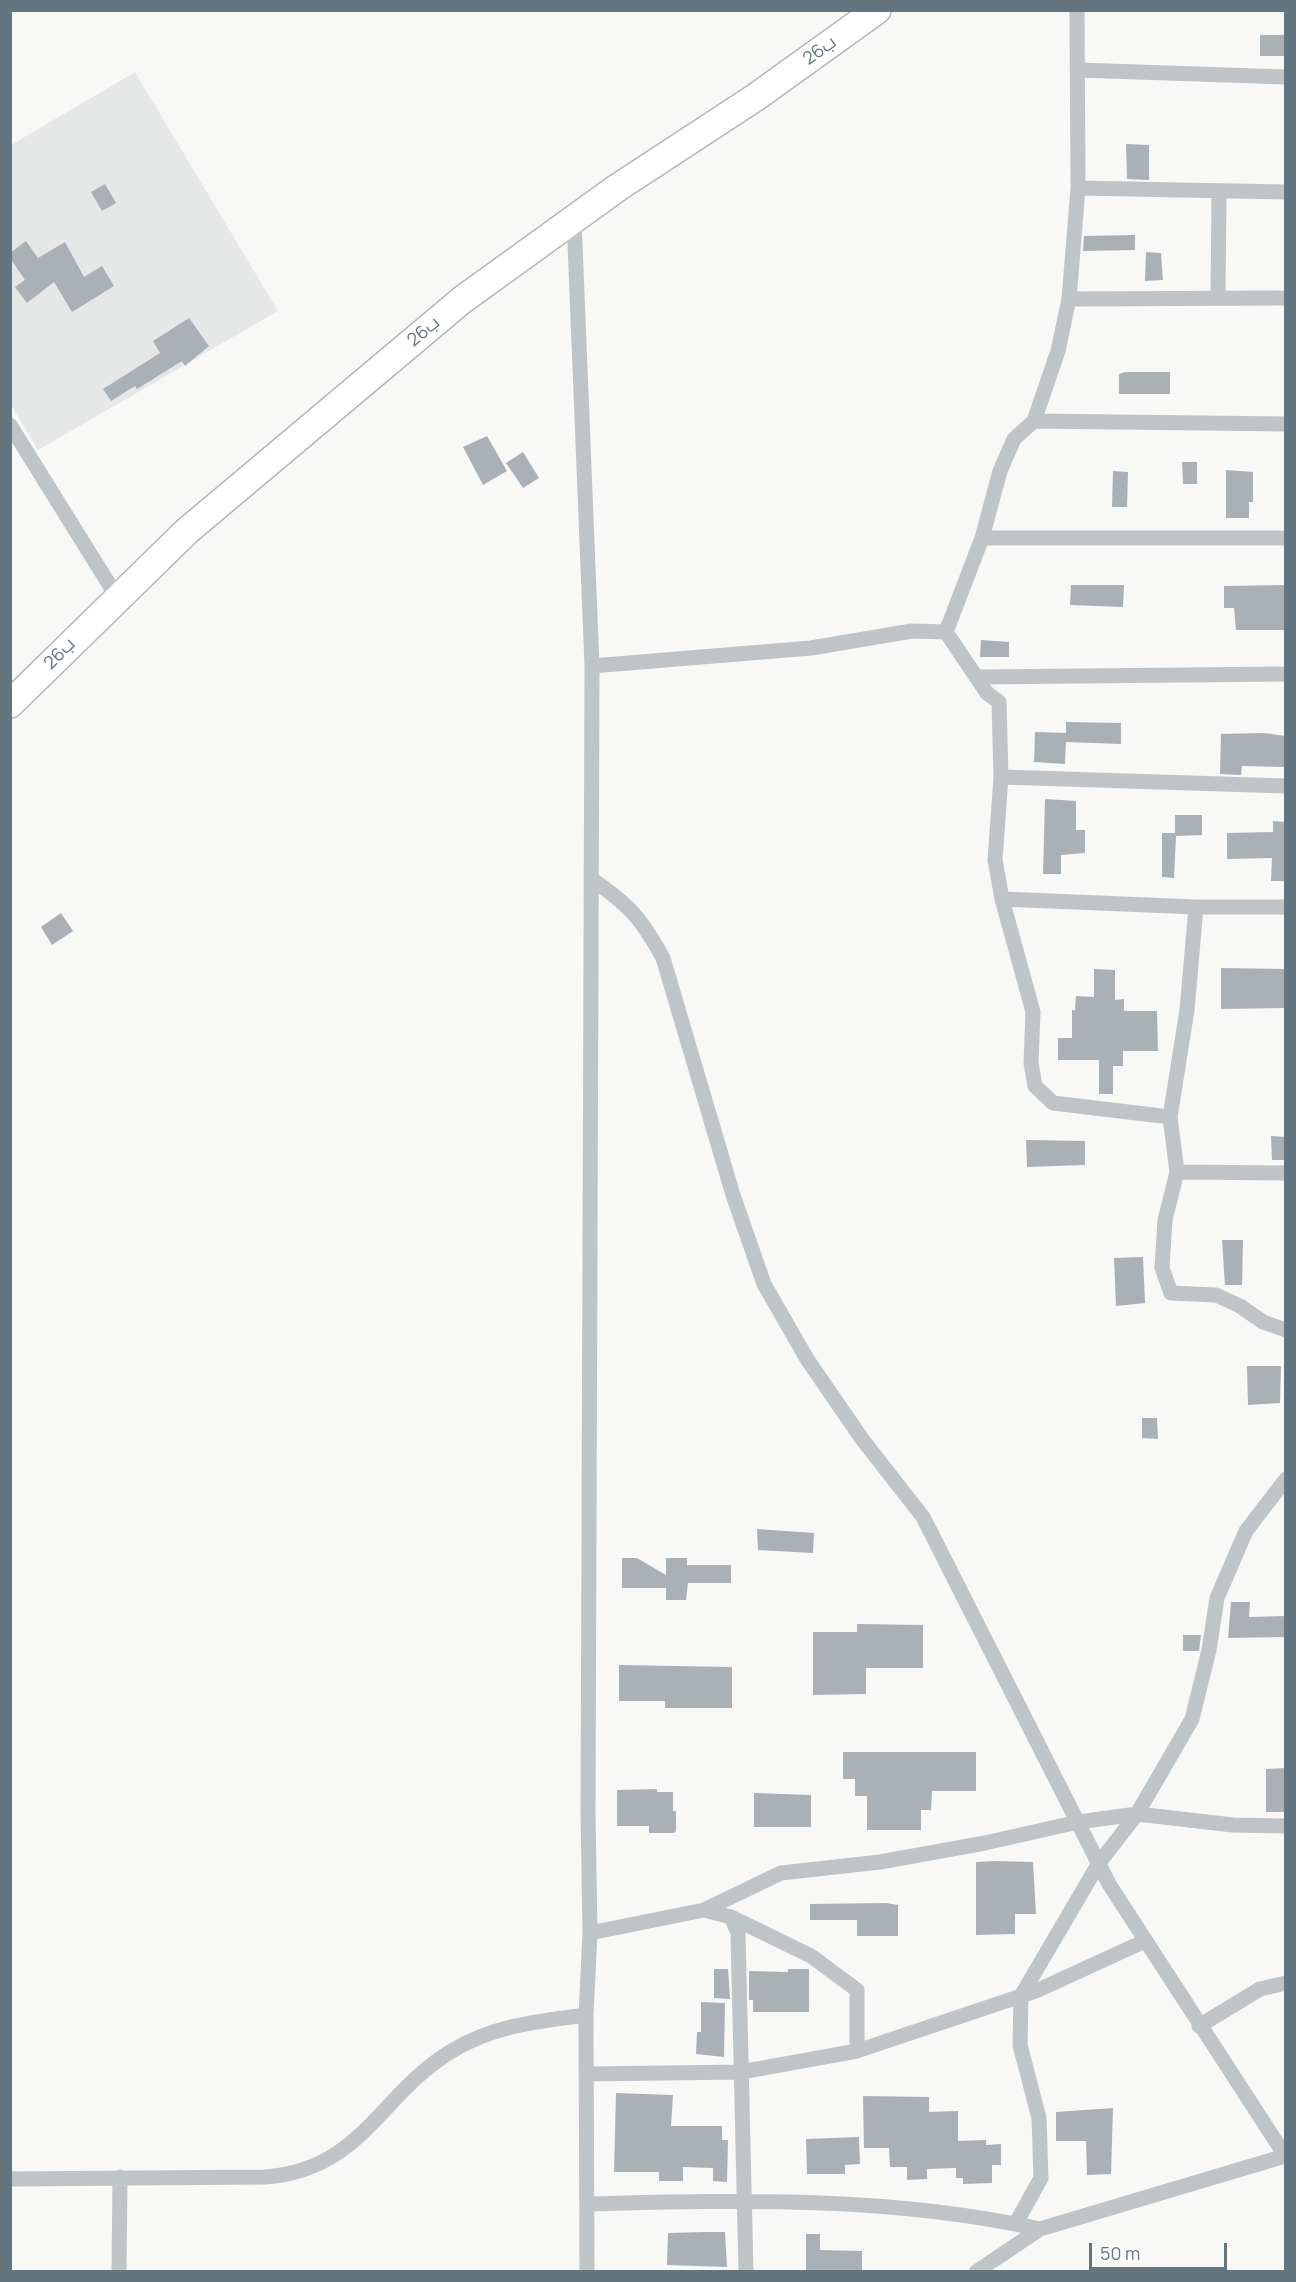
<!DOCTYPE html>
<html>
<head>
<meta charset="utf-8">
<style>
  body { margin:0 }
  #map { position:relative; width:1296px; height:2282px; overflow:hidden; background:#f8f8f6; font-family:Manrope,sans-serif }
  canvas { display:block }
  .frame { position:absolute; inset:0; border:12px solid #65757f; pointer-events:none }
  .scale { position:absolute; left:1089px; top:2243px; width:138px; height:27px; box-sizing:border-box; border:3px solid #65757f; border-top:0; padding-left:8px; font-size:18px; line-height:21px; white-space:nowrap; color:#65757f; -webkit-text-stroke:4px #fff; paint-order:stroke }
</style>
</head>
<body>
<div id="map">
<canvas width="1296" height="2282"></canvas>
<div class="frame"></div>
<div class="scale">50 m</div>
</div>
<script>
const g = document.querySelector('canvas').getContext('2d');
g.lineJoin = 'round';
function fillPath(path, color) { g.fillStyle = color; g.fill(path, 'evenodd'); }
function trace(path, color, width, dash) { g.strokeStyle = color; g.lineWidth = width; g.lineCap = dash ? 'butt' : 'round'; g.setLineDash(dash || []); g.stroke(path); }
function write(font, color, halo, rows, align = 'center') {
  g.font = font + ' Manrope,Cairo,sans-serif'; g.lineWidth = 6; g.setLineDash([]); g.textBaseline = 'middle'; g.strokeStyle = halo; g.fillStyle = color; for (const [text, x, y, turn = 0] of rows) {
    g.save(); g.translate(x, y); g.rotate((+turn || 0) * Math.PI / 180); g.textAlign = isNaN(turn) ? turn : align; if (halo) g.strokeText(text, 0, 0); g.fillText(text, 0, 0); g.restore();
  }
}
const built = new Path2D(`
  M135,72L278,311L38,450L11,405V145Z`);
const building = new Path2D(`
  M1260,35H1286V56H1260Z
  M1126,144L1149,145V180L1127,179Z
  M105,184L116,203L102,211L91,192Z
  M1135,235V250L1083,251L1084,236Z
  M26,241L38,258L65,242L84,277L102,266L114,286L72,312L54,282L27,303L15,287L25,280L10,258V253Z
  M1146,252L1161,253L1163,280L1145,281Z
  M189,318L209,346L185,366L182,361L137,389L135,386L111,401L103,389L160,353L153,341Z
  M1125,372H1170V394H1119V374Z
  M487,436L507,471L483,485L463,447Z
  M523,452L539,478L523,488L506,463Z
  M1182,462H1197V484H1183Z
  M1226,470L1253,472V502H1249V518H1226Z
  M1113,471L1128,472L1127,507H1112Z
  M1071,585H1124L1123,607L1070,605Z
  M1286,585V630H1236L1234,608H1224V586Z
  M981,640L1009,642V657H980Z
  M1066,722L1121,723V744L1066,742L1065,764L1034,762L1035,732L1066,733Z
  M1263,733L1286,736L1284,767L1242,766L1241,775L1220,774L1221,734Z
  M1045,799L1076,801V830H1085V853L1061,855V874H1043Z
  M1175,815H1202V835L1176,836L1174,878L1162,877V833H1175Z
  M1273,821L1286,822V881H1271L1272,858L1227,859V833L1273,832Z
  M61,913L73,931L52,945L41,927Z
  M1221,968L1286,969V1008L1221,1009Z
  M1094,969L1115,970V1000L1124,999V1011H1157L1158,1051H1123V1066H1113V1094H1099V1060H1058V1038H1072V1010H1075L1076,996L1094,997Z
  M1271,1136L1286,1137V1160H1272Z
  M1026,1140L1085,1141V1165L1027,1167Z
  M1222,1240H1243L1242,1285H1225Z
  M1143,1257L1145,1303L1116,1306L1114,1258Z
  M1247,1366H1281L1280,1403L1248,1405Z
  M1142,1418H1157L1158,1439L1142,1438Z
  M757,1529L814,1533L813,1553L758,1550Z
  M622,1558H637L666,1575V1558H687V1565H731V1583H688L686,1600H666V1588H622Z
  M1231,1602H1250L1249,1617L1286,1616V1637L1228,1638Z
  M857,1624L923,1625V1668H866V1694L813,1695V1632H857Z
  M1183,1635H1201L1199,1651H1183Z
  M619,1665L732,1667V1708H665V1701H619Z
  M843,1752H976V1791H932L931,1810H921V1830H867V1796H855V1779H843Z
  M1286,1768V1812H1266V1769Z
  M657,1789V1792H673V1811H676V1831L674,1833H649V1826H617V1790Z
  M754,1793L811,1795V1827H754Z
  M994,1861L1033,1862L1036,1914H1015V1934L976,1935V1862Z
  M886,1903L898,1905V1936H857V1920H810V1904Z
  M714,1969H728L730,1999L714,1998Z
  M788,1969H809V2012H753V2000H749V1971L788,1972Z
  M701,2002L725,2003L724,2057L696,2054L697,2032H701Z
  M616,2093L673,2095L671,2126H722V2140H728L727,2182L713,2181V2168L683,2167V2181H659V2172H614Z
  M863,2096L929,2097V2112L958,2111V2141L986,2140V2145L1001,2144V2165H992V2183L963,2184V2178H956V2168L927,2169V2179L907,2180V2167H890L889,2148H864Z
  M1113,2108L1111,2174L1087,2175L1086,2141H1056V2112Z
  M859,2137L860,2164L845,2165V2174H807L806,2139Z
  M704,2232H725L727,2267L667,2265L668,2233Z
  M806,2234H820V2250L862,2251V2271H806Z`);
const street = new Path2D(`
  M1078,70L1286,77
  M1078,188L1286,192
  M574,219L592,666L588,1811L590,1933L586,2015L587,2272
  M1218,298L1219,191
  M1069,299L1286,298
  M1034,421L1286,424
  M10,425L117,597
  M982,538H1286
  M946,632L987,693L999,702L1001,777L995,860L1002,899L1033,1012L1031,1063L1035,1086L1053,1103L1170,1117
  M592,666L811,648L912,631L946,632L982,538L1000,471L1014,439L1034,421L1058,351L1069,299L1078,188L1077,10
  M978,677L1286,674
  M1001,777L1286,786
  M593,880C630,906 641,918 663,958L733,1195L764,1284L807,1359L862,1439L923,1517L1109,1884L1286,2157
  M1002,899L1196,907H1286
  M1196,907L1187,1010L1170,1117L1177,1172L1165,1220L1162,1268L1171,1293L1216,1295L1240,1306L1263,1322L1286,1330
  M1177,1172L1286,1173
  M704,1910L781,1873L880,1862L985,1843L1078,1822L1137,1814L1233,1825L1286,1826
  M731,1917L811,1956L857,1990V2051
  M590,1933L704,1910L731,1917L738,1933L746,2272
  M1199,2026L1260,1989L1286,1983
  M587,2074L741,2072L857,2051L1036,1991L1145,1941
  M10,2179L265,2177C361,2170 379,2096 450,2052C491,2026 538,2021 586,2015
  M588,2204C742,2200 889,2196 1040,2229
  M1016,2223L1041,2178L1039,2118L1020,2045L1021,1996L1099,1863L1137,1814L1192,1719L1209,1650L1217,1598L1246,1531L1286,1479
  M119,2272L120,2177
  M976,2272L1040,2229L1285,2156`);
const highway = new Path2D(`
  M10,704L187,531L462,300L617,188L756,97L877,10`);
const streetNames = [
  ["26ب",820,51,-36],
  ["26ب",424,332,-40],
  ["26ب",60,654,-45]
];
fillPath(built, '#e6e7e7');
fillPath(building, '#a9b1b6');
trace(highway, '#b3b7ba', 30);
trace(street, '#bfc4c7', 15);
trace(highway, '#fff', 27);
write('18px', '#65757f', '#fff', streetNames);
</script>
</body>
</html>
